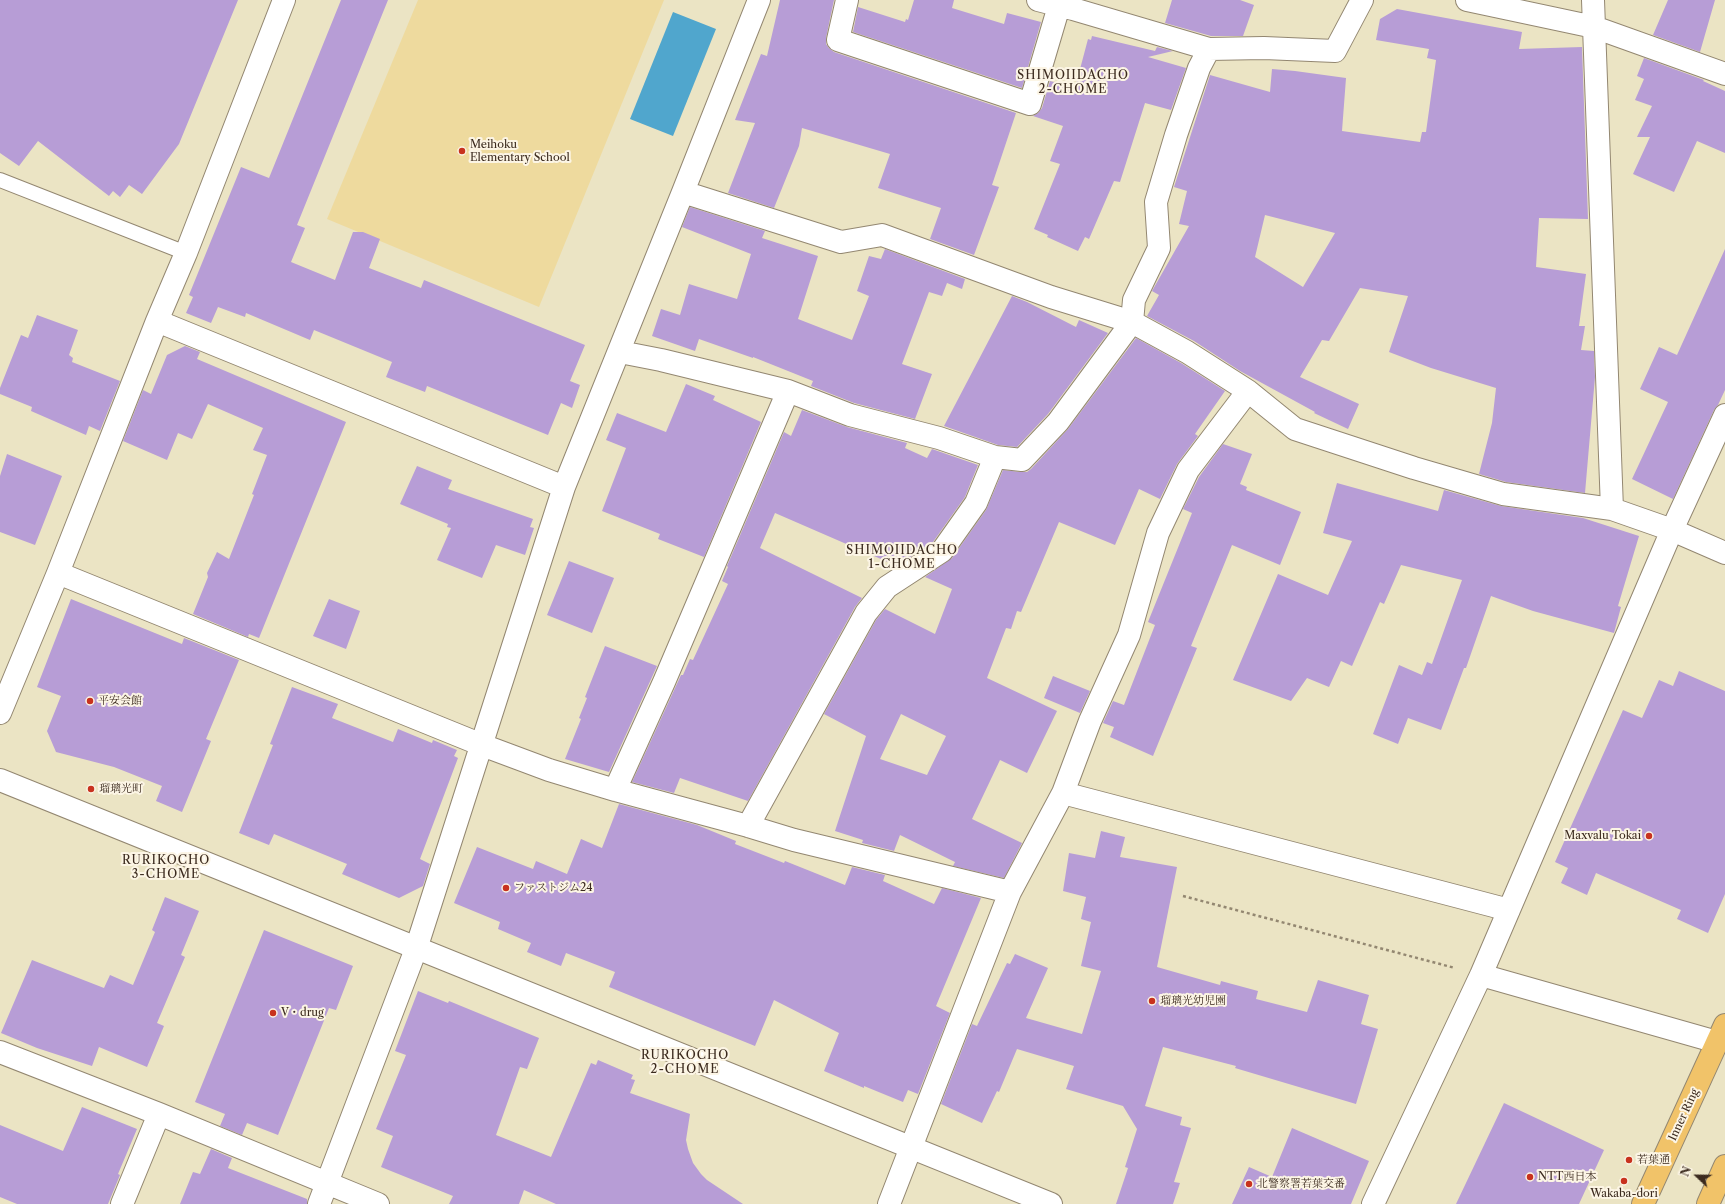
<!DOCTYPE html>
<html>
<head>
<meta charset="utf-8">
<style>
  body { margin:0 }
  #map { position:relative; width:1725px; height:1204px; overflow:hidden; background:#ebe4c4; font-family:"Libre Caslon Text",serif }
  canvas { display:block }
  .north { position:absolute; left:1677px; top:1156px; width:40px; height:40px; -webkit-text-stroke:3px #fcf5e5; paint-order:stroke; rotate:292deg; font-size:11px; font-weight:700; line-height:16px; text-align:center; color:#3b2a1e }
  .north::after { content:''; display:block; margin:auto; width:14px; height:18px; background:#3b2a1e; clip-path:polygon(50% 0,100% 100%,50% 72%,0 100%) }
</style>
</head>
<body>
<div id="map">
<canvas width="1725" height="1204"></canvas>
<div class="north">N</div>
</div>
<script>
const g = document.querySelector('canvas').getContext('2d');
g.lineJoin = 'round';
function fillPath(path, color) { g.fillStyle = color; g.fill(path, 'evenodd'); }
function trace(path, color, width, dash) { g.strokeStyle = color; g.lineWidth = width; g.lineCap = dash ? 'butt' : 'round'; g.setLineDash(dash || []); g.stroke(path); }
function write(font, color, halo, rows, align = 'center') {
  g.font = font + ' "Libre Caslon Text","Noto Serif JP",serif'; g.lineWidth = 4; g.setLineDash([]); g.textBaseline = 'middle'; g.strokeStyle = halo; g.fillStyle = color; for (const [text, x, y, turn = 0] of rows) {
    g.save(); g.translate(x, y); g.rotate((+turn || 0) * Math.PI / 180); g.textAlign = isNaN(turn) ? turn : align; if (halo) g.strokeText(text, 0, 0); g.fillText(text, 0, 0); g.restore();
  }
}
const sand = new Path2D(`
  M418,0H664L539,307L327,219Z`);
const water = new Path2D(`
  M673,12L716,29L673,136L630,119Z`);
const building = new Path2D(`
  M0,0H238L179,144L142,194L129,185L120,197L113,191L109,196L38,141L19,166L0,153Z
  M341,0H388L297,225L305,228L291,262L335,280L353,232H363L380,239L369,268L421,288L424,280L585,345L570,381L580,385L572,408L561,403L548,435L427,386L425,392L386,377L392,362L314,330L310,340L246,313L245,317L218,307L211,323L186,313L193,297L189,295L241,167L269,178Z
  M780,0H834L826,38V44L829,48L834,52L1016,113L992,185L999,187L974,255L930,239L941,208L878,188L890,154L802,128L799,146L774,208L728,193L755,123L735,120L761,54L767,56Z
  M914,0H954L952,8L1004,24L1007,13L1041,22L1022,88L853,32L858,7L905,22L906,19L908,20Z
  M1172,0H1240L1254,5L1243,36H1211L1165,23Z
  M1668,0H1715L1700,52L1653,35Z
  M1397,9L1522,32L1519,49L1582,47L1588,219L1539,218L1536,267L1586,274L1579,326H1585L1581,350L1594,351L1595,377L1585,493L1506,482L1479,474L1492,423L1496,388L1431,368L1389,352L1408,296L1360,288L1329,341L1322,340L1300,377L1359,404L1348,429L1314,413L1315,412L1240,371L1194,341L1147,316L1159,295L1152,291L1189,226L1179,224L1187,191L1174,187L1210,75L1270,92L1272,69L1295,71L1346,78L1342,131L1420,142L1422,132H1426L1436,60L1427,58L1429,49L1376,40L1380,19ZM1265,215L1335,233L1303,287L1255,257Z
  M1092,36L1155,51L1157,47L1173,51L1148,57L1186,68L1171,110L1145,103L1120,182L1114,181L1089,239L1085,237L1078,251L1047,237L1048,235L1034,229L1060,164L1050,161L1063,126L1033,116L1038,113L1042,108L1050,81L1075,88L1088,39L1091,40Z
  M1644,58L1704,80L1703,81L1725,91V153L1697,141L1674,192L1633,174L1650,137H1637L1652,106L1635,100L1644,79L1637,76Z
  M690,207L765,231L762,238L818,256L798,319L852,340L869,296L857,291L869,256L881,259L885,249L965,279L962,289L947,283L942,296L929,292L902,364L932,374L915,419L854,403L811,386L813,381L753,357V358L699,339L695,351L652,336L661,309L680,315L689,284L737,299L751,254L682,227Z
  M1725,249V390L1718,405L1714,410L1673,499L1632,479L1668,402L1640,389L1659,347L1677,355Z
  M1012,296L1027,302L1076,327L1079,320L1108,333L1048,414L1017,447L998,445L944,426Z
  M37,315L78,330L69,355L73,358L72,362L120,381L100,431L89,426L86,435L31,411L32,407L0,394V388L21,335L28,338Z
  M1136,338L1181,363L1225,391L1195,434L1198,436L1177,464L1160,499L1139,489L1115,545L1059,522L1021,612L1017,611L1011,629L1006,628L987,678L1057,711L1027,773L1000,760L972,819L1022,843L1004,878L953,866L955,862L900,835L894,851L862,843L863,840L835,831L866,736L824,714L876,620L885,609L935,634L952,589L925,577L952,558L986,510L1003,470L1021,472H1027L1031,469L1068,429ZM901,714L946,736L927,775L880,759Z
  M185,346L200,352L197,359L346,422L259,638L249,634L248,637L193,614L208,577L207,573L217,552L229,559L254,495L252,494L267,455L253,450L263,428L208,404L192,439L178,433L167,460L123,441L143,390L151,394L167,355Z
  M686,384L715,396L713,400L761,422L704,557L658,539L660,534L602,511L626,448L606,440L617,413L666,432Z
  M802,410L847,427L907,443L905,448L927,458L932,449L978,465L965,497L933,542L897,566L775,513L760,548L862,598L855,607L748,801L680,778L674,793L632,782L681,675H683L690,659L693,660L728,584L722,581L728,567L727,566L784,432L791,436Z
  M1223,444L1252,454L1240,484L1247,487L1246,490L1301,512L1280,565L1232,545L1191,646L1197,648L1153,756L1110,737L1114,727L1103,723L1113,701L1124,705L1155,625L1148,622L1192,513L1183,509L1199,477Z
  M7,454L62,476L35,545L0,532V476Z
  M417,466L452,480L448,489L533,519L530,527L534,528L525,555L496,545L482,578L437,560L451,528L447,527L448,524L400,504Z
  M1337,483L1438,511L1444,490L1501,506L1583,518V520V518L1639,536L1618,606L1621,607L1614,633L1533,611L1491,596L1466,668H1464L1441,730L1408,718L1398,744L1373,734L1399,665L1422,675L1427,662L1432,664L1462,580L1401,565L1384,604L1380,602L1352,666L1341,661L1329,687L1307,678L1291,701L1233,680L1278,574L1328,595L1352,541L1323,533Z
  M569,561L614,578L592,633L547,615Z
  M71,599L182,644L184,638L239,660L206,739L211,741L182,812L156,801L162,786L114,767L56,752L47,731L61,696L37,687Z
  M329,599L360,611L346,649L313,636Z
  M605,646L657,666L609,772L565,759L581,719L579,718L587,698L585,697Z
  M1679,671L1725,691V894L1708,933L1677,919L1681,910L1596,873L1587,895L1561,883L1568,868L1555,862L1623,710L1642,718L1659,680L1673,686Z
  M1053,676L1090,691L1080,713L1044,698Z
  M292,687L338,704L332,718L393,742L398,729L432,743L433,740L457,750L454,756L458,758L420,859L430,864L423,886L399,898L342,874L347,864L274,834L269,845L239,833L273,745L270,744Z
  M619,804L697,825L736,841L735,844L784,863L785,861L845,885L852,867L885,875L883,881L934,904L942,888L981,898L936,1006L950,1013L918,1094L908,1090L903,1102L864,1086V1088L824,1071L839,1033L774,1000L755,1046L609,987L615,972L566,953L561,966L527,952L531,943L498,929L500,922L454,903L477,847L533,869L536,861L567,874L581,839L602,848Z
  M1101,831L1125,837L1120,857L1177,867L1157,967L1220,985L1221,981L1258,991L1256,999L1307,1012L1318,980L1369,995L1361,1024L1378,1029L1356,1104L1235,1068L1236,1066L1163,1047L1145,1106L1182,1117L1180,1125L1191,1128L1174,1182L1180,1183L1173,1204H1116L1128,1168L1125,1167L1137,1129L1123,1106L1066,1089L1074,1066L1017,1049L999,1092L997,1091L982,1123L941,1104L972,1024L977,1026L1007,963L1010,964L1015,954L1048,968L1026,1018L1082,1034L1101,971L1081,966L1091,922L1081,919L1086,897L1063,891L1069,853L1095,858Z
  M165,897L199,911L181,955L185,957L157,1023L164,1026L147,1067L99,1047L92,1066L37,1048L1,1033L32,960L104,988L110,975L133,985L155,932L152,930Z
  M264,930L353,966L336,1010L329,1008L278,1135L247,1123L242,1135L220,1126L225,1114L195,1102Z
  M418,991L448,1003L449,1001L539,1038L527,1069L520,1067L496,1135L551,1157L591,1063L596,1065L598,1060L633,1075L631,1079L635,1080L630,1093L690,1114L686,1140L688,1149L693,1163L701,1174L707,1180L743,1204H556L524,1190L519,1204H449L453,1196L381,1167L393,1136L376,1129L406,1055L395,1051Z
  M1504,1103L1604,1150L1579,1204H1456Z
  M82,1107L137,1129L118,1174L120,1175L108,1204H17L0,1197V1125L63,1151Z
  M1292,1128L1369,1161L1351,1204H1232L1249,1167L1272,1177Z
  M211,1149L232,1158L228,1168L307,1199V1204H180L193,1172L200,1174Z`);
const path = new Path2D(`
  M1183,896L1455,968`);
const service = new Path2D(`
  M0,180L186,253`);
const minor = new Path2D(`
  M847,0L838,40L1030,104L1059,6
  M1038,0L1073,9L1209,49L1264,48L1335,51L1362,0
  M1467,0L1594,27L1725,74
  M1593,0L1612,509L1672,530L1725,553
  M683,192L841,242L882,235L1051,297L1132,322L1187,352L1248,391L1295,429L1414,468L1503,494L1612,509
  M157,321L564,487
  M620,352L661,360L788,391L850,415L939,438L995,457L1022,460L1058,422L1132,322L1134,300L1159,248L1156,202L1176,135L1199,68L1209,49
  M58,573L482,745L549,770L615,790L748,826L794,840L1010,892
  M0,713L58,573L157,321L186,253L284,0
  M615,790L664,682L788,391
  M1063,793L1509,910
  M748,826L866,613L887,587L942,551L976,503L995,457
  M1481,975L1717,1042
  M0,1052L159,1114L378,1204
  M122,1204L159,1114
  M319,1204L416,949L564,487L683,192L759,0
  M889,1204L1010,892L1063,793L1090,721L1129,635L1158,533L1188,470L1248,391
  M1373,1204L1481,975L1672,530L1725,415`);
const tertiary = new Path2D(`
  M0,780L1051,1204`);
const primary = new Path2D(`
  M1643,1204L1725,1025
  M1708,1204L1725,1166`);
const markers = [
  [462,151,4,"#c8321e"],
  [90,701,4,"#c8321e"],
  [91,789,4,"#c8321e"],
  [1649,836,4,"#c8321e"],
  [506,888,4,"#c8321e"],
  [1152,1001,4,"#c8321e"],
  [273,1013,4,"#c8321e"],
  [1629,1160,4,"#c8321e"],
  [1530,1177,4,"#c8321e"],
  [1624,1181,4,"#c8321e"],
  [1249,1184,4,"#c8321e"]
];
const poiNames = [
  ["Meihoku",470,145],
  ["Elementary School",470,158],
  ["平安会館",98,701],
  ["瑠璃光町",99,789],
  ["Maxvalu Tokai",1641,836,"right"],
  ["ファストジム24",514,888],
  ["瑠璃光幼児園",1160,1001],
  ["V・drug",281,1013],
  ["若葉通",1637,1160],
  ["NTT西日本",1538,1177],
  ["北警察署若葉交番",1257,1184],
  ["Wakaba-dori",1624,1194,"center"]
];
const streetNames = [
  ["Inner Ring",1684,1115,-65]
];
const neighbourhoodNames = [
  ["SHIMOIIDACHO",1073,76],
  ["2-CHOME",1073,90],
  ["SHIMOIIDACHO",902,551],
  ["1-CHOME",902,565],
  ["RURIKOCHO",166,861],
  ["3-CHOME",166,875],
  ["RURIKOCHO",685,1056],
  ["2-CHOME",685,1070]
];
fillPath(sand, '#eeda9e');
fillPath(water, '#50a6cd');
fillPath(building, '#b79dd6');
trace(service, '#938771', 16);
trace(minor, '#938771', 24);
trace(tertiary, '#938771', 24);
trace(primary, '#938771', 24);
trace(path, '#938771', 2.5, [3, 3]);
trace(service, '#fff', 14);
trace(minor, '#fff', 22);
trace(tertiary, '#fff', 22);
trace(primary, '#f1c369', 22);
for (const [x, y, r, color] of markers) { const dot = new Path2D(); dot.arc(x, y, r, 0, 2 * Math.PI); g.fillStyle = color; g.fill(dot); trace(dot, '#fcf5e5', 1.5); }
write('11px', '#3b2a1e', '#fcf5e5', poiNames, 'left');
write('11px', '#3b2a1e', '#fcf5e5', streetNames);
g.letterSpacing = '1px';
write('12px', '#3b2a1e', '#fcf5e5', neighbourhoodNames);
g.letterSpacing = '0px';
</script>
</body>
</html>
